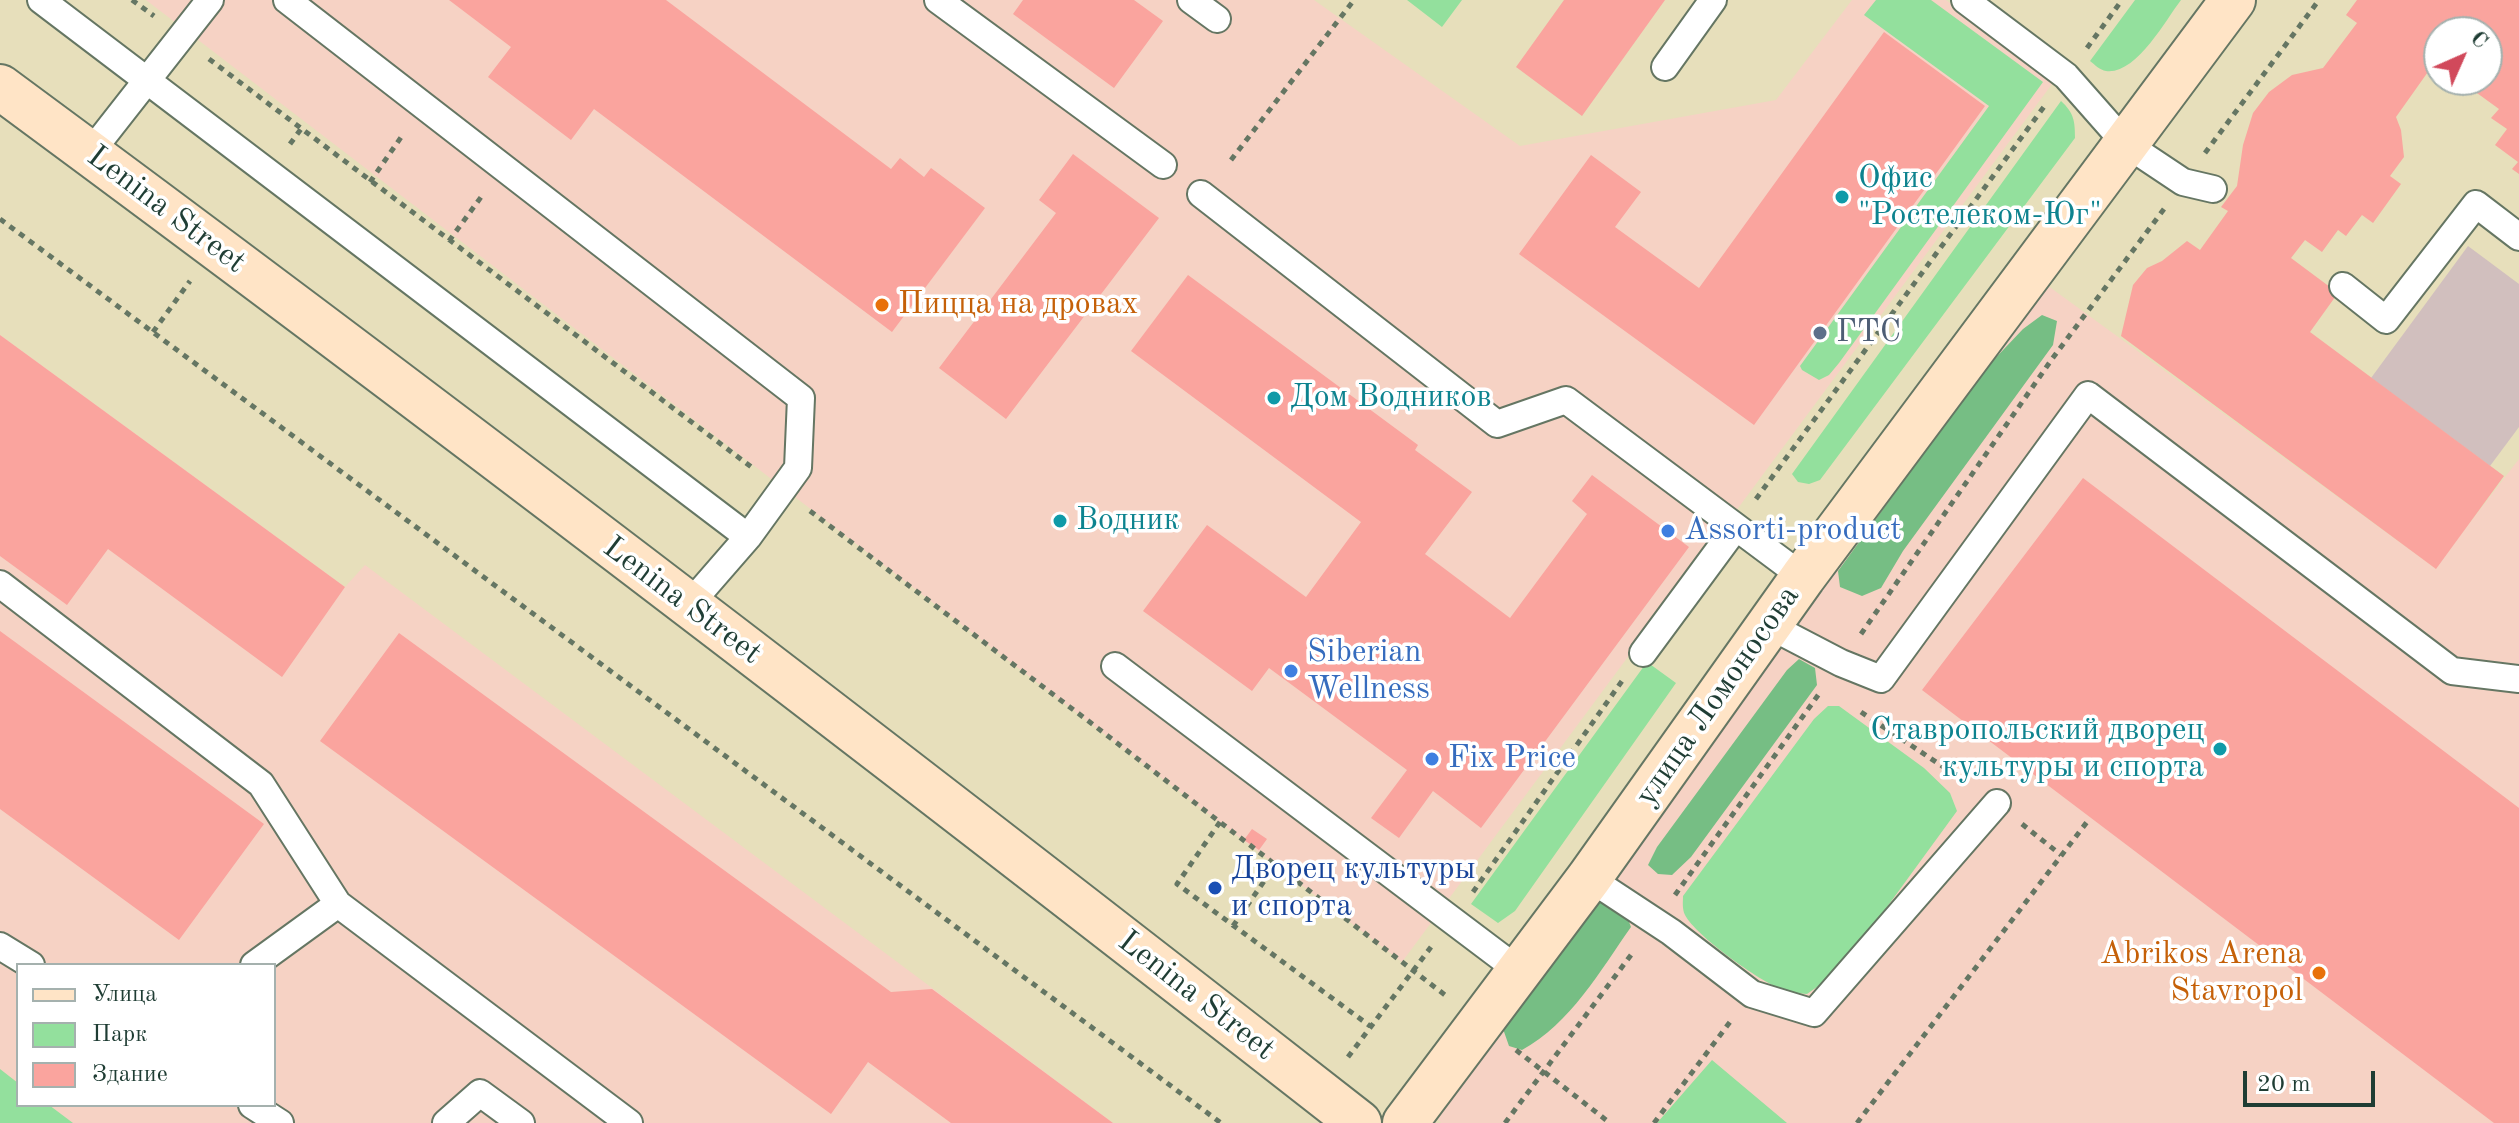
<!DOCTYPE html>
<html>
<head>
<meta charset="utf-8">
<style>
  body { margin:0 }
  #map { position:relative; width:2519px; height:1123px; overflow:hidden; background:#e7dfbb; font-family:"Old Standard TT",serif }
  canvas { display:block }
  .legend { position:absolute; left:16px; top:963px; width:260px; height:144px; box-sizing:border-box; background:#fff; border:2px solid #a5b1ae; margin:0; padding:10px 14px; list-style:none; font-size:24px; color:#1f3d34 }
  .legend li { display:flex; align-items:center; gap:16px; height:40px }
  .legend b { width:40px; border:2px solid #a5b1ae }
  .north { position:absolute; left:2423px; top:16px; width:80px; height:80px; box-sizing:border-box; background:#fff; border:2px solid #a5b1ae; border-radius:50%; rotate:45deg; font-size:22px; font-weight:700; line-height:32px; text-align:center; color:#1f3d34 }
  .north::after { content:''; display:block; margin:auto; width:28px; height:36px; background:#d1495b; clip-path:polygon(50% 0,100% 100%,50% 72%,0 100%) }
  .scale { position:absolute; left:2243px; top:1071px; width:132px; height:36px; box-sizing:border-box; border:4px solid #1f3d34; border-top:0; padding-left:10px; font-size:24px; line-height:28px; white-space:nowrap; color:#1f3d34; -webkit-text-stroke:6px #fff; paint-order:stroke }
</style>
</head>
<body>
<div id="map">
<canvas width="2519" height="1123"></canvas>
<ul class="legend">
<li><b style="height:10px;background:#ffe4c6"></b>Улица</li>
<li><b style="height:22px;background:#93e09d"></b>Парк</li>
<li><b style="height:22px;background:#faa49e"></b>Здание</li>
</ul>
<div class="north">С</div>
<div class="scale">20 m</div>
</div>
<script>
const g = document.querySelector('canvas').getContext('2d');
g.lineJoin = 'round';
function fillPath(path, color) { g.fillStyle = color; g.fill(path, 'evenodd'); }
function trace(path, color, width, dash) { g.strokeStyle = color; g.lineWidth = width; g.lineCap = dash ? 'butt' : 'round'; g.setLineDash(dash || []); g.stroke(path); }
function write(font, color, halo, rows, align = 'center') {
  g.font = font + ' "Old Standard TT",serif'; g.lineWidth = 7; g.setLineDash([]); g.textBaseline = 'middle'; g.strokeStyle = halo; g.fillStyle = color; for (const [text, x, y, turn = 0] of rows) {
    g.save(); g.translate(x, y); g.rotate((+turn || 0) * Math.PI / 180); g.textAlign = isNaN(turn) ? turn : align; if (halo) g.strokeText(text, 0, 0); g.fillText(text, 0, 0); g.restore();
  }
}
const built = new Path2D(`
  M146,0H1314L1520,146L1776,100L1852,0H1946L2055,80L1402,962Z
  M2040,280L2435,568L2519,459V1123H1441L1438,1119V1096Z
  M0,335L345,587L365,565L1113,1123H0ZM18,965H274V1105H18Z`);
const industrial = new Path2D(`
  M2468,246L2519,284V427L2490,466L2371,378Z`);
const green = new Path2D(`
  M1407,0H1462L1442,27Z
  M1876,0H1931L2043,82L1839,363L1829,375L1819,380L1802,370L1800,366L1989,106L1864,15Z
  M2135,0H2181C2165,21 2136,75 2106,71C2100,70 2095,65 2090,61Z
  M2061,101C2074,113 2075,121 2075,138L1820,480L1809,484L1798,482L1792,474Z
  M1647,662L1676,683L1515,911L1498,923L1471,904Z
  M1828,706H1839L1924,768L1950,793L1957,811L1841,970L1807,994C1799,993 1790,993 1783,990C1759,981 1696,936 1685,915C1682,909 1683,902 1683,896L1814,719Z
  M1712,1060L1787,1123H1657Z
  M0,1069L18,1083V1105H49L73,1123H0Z`);
const forest = new Path2D(`
  M2042,315L2057,321L2053,345L1903,551L1881,588L1862,596L1840,587L1838,571L1986,368L2023,329Z
  M1799,659L1815,668L1817,685L1691,857L1672,875L1658,874L1648,865L1657,847L1787,670Z
  M1602,899L1626,914L1631,927C1600,971 1570,1024 1522,1050L1509,1046L1502,1026L1584,914Z`);
const building = new Path2D(`
  M449,0H666L891,169L900,158L924,177L931,168L985,208L892,332L594,109L571,140L488,77L511,47Z
  M1023,0H1134L1163,21L1114,88L1013,14Z
  M1564,0H1665L1582,116L1516,67Z
  M2357,0H2519V174L2512,169L2518,162L2495,145L2507,129L2491,118L2499,109L2459,80H2487V32H2439V65L2435,62L2396,117L2401,130L2404,157L2390,176L2401,184L2373,223L2362,215L2346,236L2338,230L2322,252L2305,240L2291,258L2338,293L2310,332L2504,476L2436,569L2121,336L2133,285L2147,268L2162,261L2187,241L2200,250L2228,211L2221,207L2237,186L2243,145L2253,113L2269,92L2292,75L2323,68L2357,23L2346,15Z
  M1884,32L1985,106L1754,425L1519,254L1591,155L1641,192L1615,227L1699,288Z
  M1073,154L1159,218L1006,419L939,368L1056,213L1039,200Z
  M1188,275L1418,445L1415,450L1472,492L1425,554L1510,618L1587,514L1572,501L1592,475L1689,547L1481,828L1433,791L1399,838L1371,818L1407,770L1269,668L1252,691L1143,611L1207,525L1306,597L1361,522L1131,351Z
  M0,335L345,587L282,677L108,549L67,605L0,556Z
  M2083,478L2519,808V1123H2494L1922,690Z
  M0,631L264,824L179,940L0,809Z
  M399,633L891,992L932,989L1113,1123H951L868,1062L831,1114L320,741Z
  M1252,829L1267,839L1259,850L1244,840Z`);
const path = new Path2D(`
  M132,0L154,16
  M2087,48L2122,0
  M209,59L754,469
  M290,144L301,129
  M2205,153L2319,0
  M1231,160L1354,0
  M370,182L404,133
  M0,219L1221,1123
  M449,241L484,193
  M153,332L190,281
  M1756,499L2046,104
  M810,511L1091,723L1445,995
  M1861,634L2052,359L2164,209
  M1861,712L1969,784
  M1220,822L1177,884L1370,1026
  M2022,824L2061,855
  M1473,892L1622,681
  M1675,895L1821,691
  M1233,926L1276,864
  M1516,1050L1610,1123
  M1348,1057L1431,947
  M1505,1123L1634,951
  M1654,1123L1730,1022
  M1857,1123L2090,818`);
const lane = new Path2D(`
  M41,0L748,537
  M287,0L801,398L798,468L748,537L688,606
  M938,0L1163,165
  M1191,0L1217,19
  M1965,0L2066,76L2126,144L2183,182L2213,189
  M1665,67L1713,0
  M90,153L210,0
  M1201,194L1497,424L1566,400L1803,577
  M2343,286L2386,320L2476,204L2519,237
  M0,584L261,784L338,904L254,965
  M1770,626L1841,663L1881,679L2088,395L2452,671L2519,679
  M1643,653L1736,527
  M1115,666L1518,970
  M1589,878L1671,932L1752,994L1814,1013L1997,803
  M338,904L629,1123
  M0,946L31,965
  M252,1105L280,1123
  M446,1123L480,1093L521,1123`);
const secondary = new Path2D(`
  M0,87C458,425 910,772 1359,1123
  M1405,1123L1589,878L1803,577L2233,0`);
const markers = [
  [1842,197,8,"#0f9aa8"],
  [882,305,8,"#e8710a"],
  [1820,333,8,"#5c6f8a"],
  [1274,398,8,"#0f9aa8"],
  [1060,521,8,"#0f9aa8"],
  [1668,531,8,"#3f7fe0"],
  [1291,671,8,"#3f7fe0"],
  [2220,749,8,"#0f9aa8"],
  [1432,759,8,"#3f7fe0"],
  [1215,888,8,"#1a4fb4"],
  [2319,973,8,"#e8710a"]
];
const cultureNames = [
  ["Офис",1858,179],
  ["\"Ростелеком-Юг\"",1858,216],
  ["Дом Водников",1290,398],
  ["Водник",1076,521],
  ["Ставропольский дворец",2204,731,"right"],
  ["культуры и спорта",2204,768,"right"]
];
const streetNames = [
  ["Lenina Street",166,210,37],
  ["Lenina Street",682,601,37],
  ["улица Ломоносова",1718,696,-55],
  ["Lenina Street",1196,996,38]
];
const foodNames = [
  ["Пицца на дровах",898,305],
  ["Abrikos Arena",2303,955,"right"],
  ["Stavropol",2303,992,"right"]
];
const serviceNames = [
  ["ГТС",1836,333]
];
const shopNames = [
  ["Assorti-product",1684,531],
  ["Siberian",1307,653],
  ["Wellness",1307,690],
  ["Fix Price",1448,759]
];
const transitNames = [
  ["Дворец культуры",1231,870],
  ["и спорта",1231,907]
];
fillPath(built, '#f6d2c4');
fillPath(industrial, '#d1bfbe');
fillPath(green, '#93e09d');
fillPath(forest, '#76be84');
fillPath(building, '#faa49e');
trace(lane, '#657663', 30);
trace(secondary, '#657663', 48);
trace(path, '#657663', 5, [6, 6]);
trace(lane, '#fff', 26);
trace(secondary, '#ffe4c6', 44);
for (const [x, y, r, color] of markers) { const dot = new Path2D(); dot.arc(x, y, r, 0, 2 * Math.PI); g.fillStyle = color; g.fill(dot); trace(dot, '#fff', 3); }
write('32px', '#0d838f', '#fff', cultureNames, 'left');
write('32px', '#1f3d34', '#fff', streetNames);
write('32px', '#c56008', '#fff', foodNames, 'left');
write('32px', '#4e5e75', '#fff', serviceNames, 'left');
write('32px', '#366cbe', '#fff', shopNames, 'left');
write('32px', '#164399', '#fff', transitNames, 'left');
</script>
</body>
</html>
